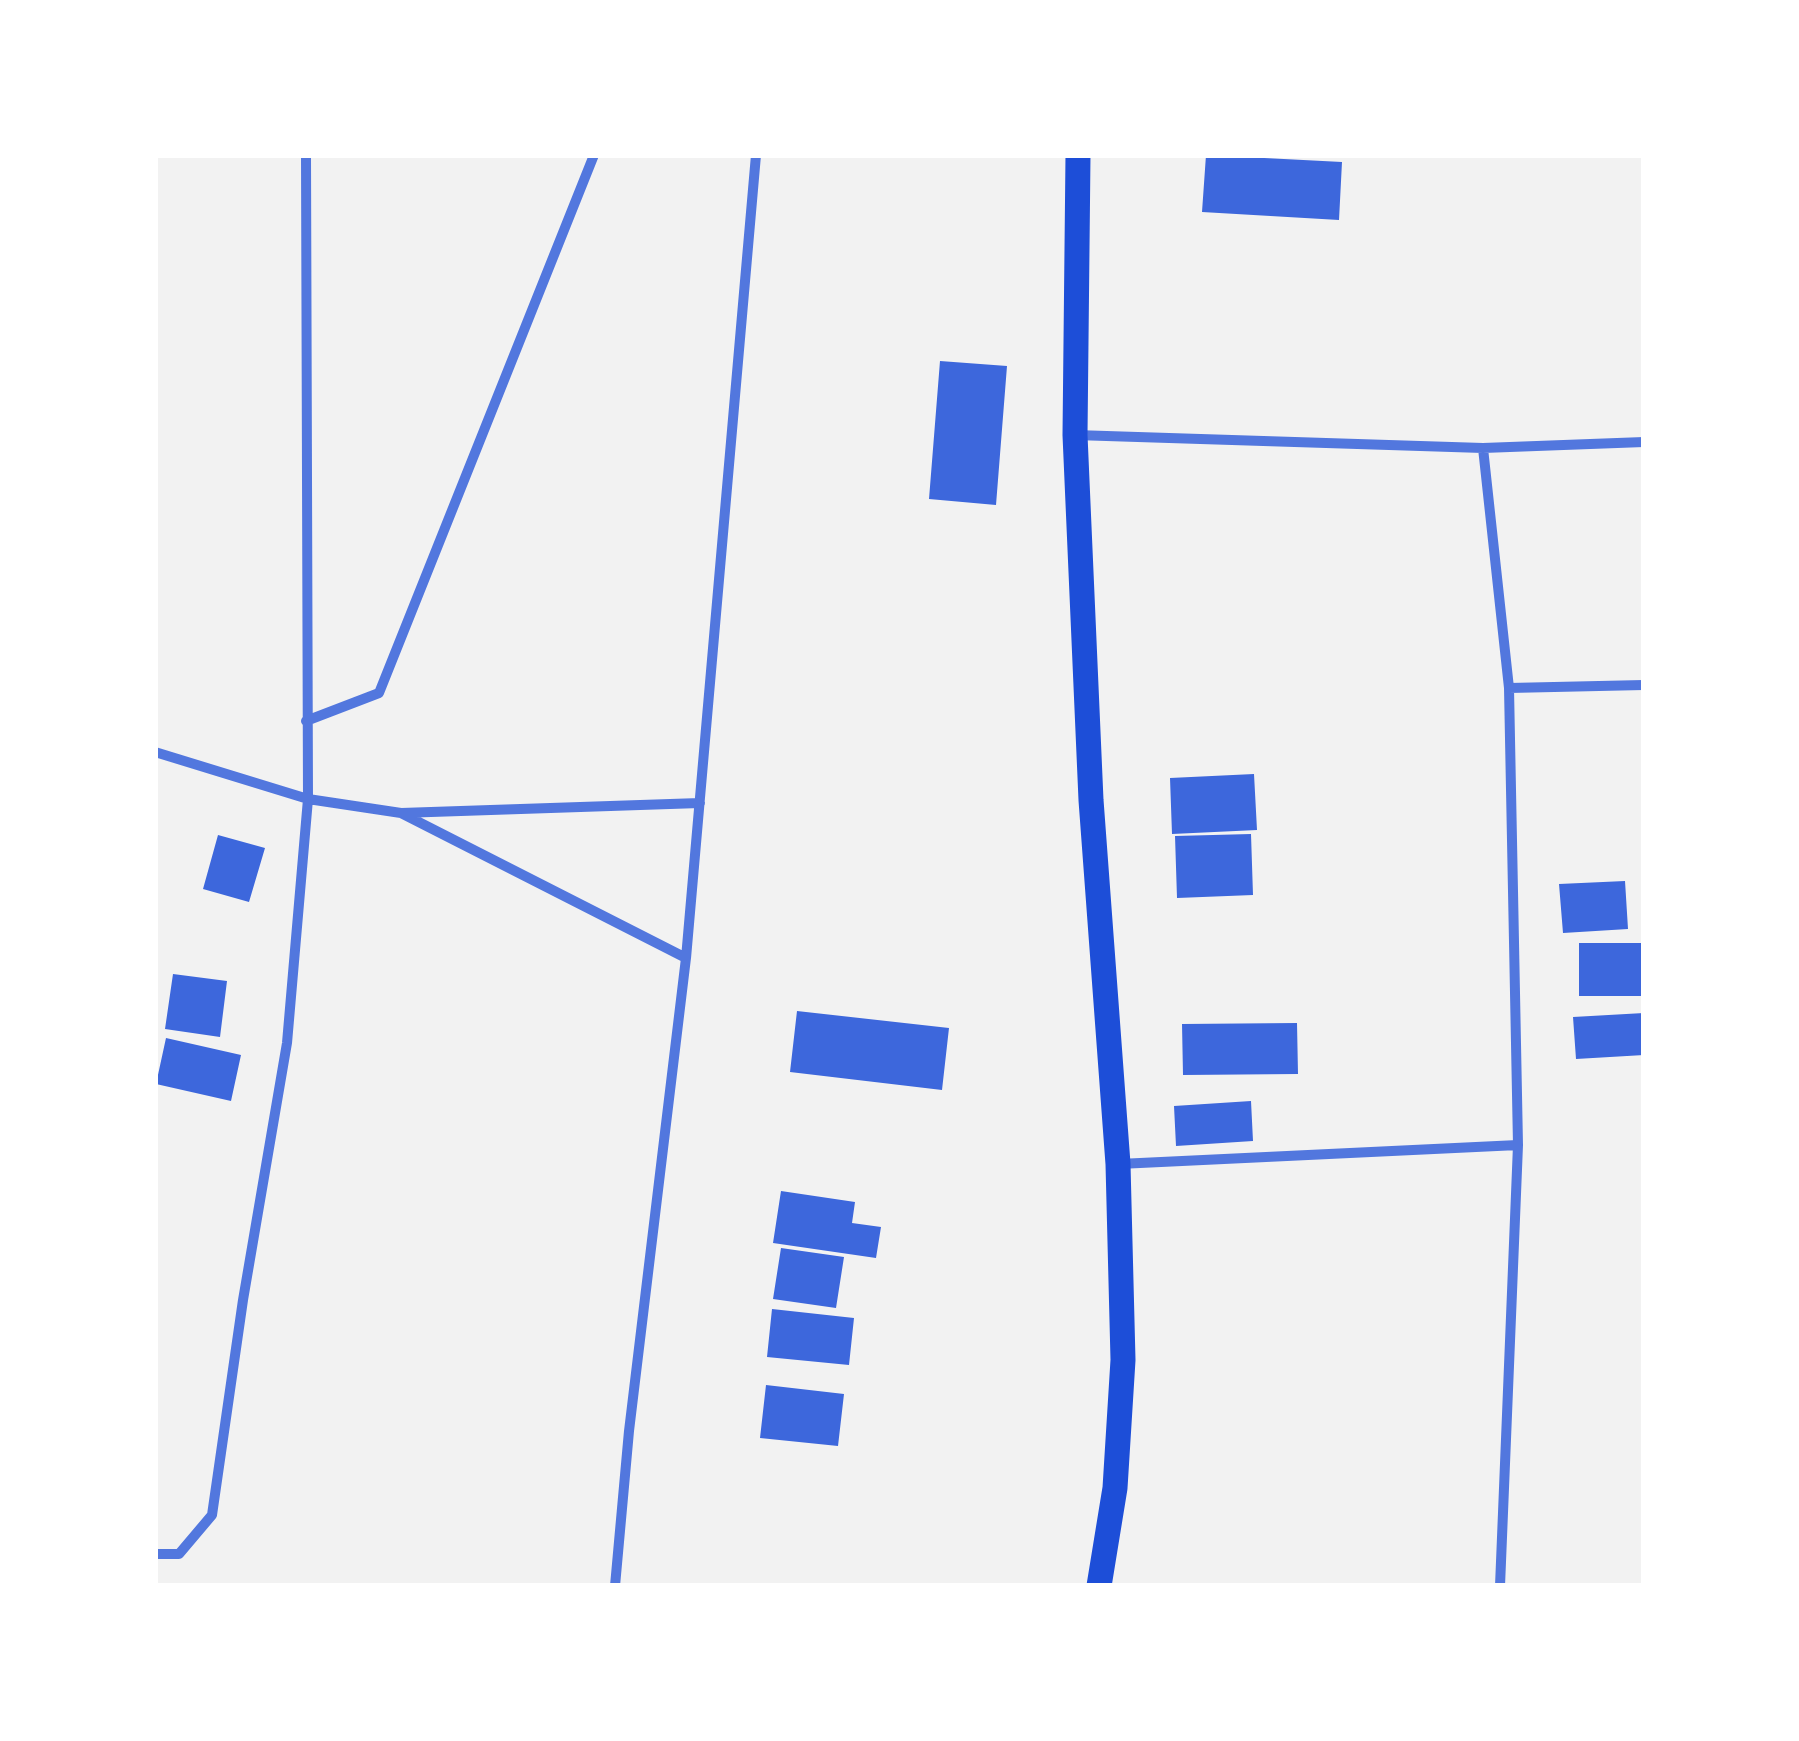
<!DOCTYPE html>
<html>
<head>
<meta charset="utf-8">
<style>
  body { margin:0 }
  #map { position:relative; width:1799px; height:1741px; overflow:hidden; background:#f2f2f2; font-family:"DM Sans",sans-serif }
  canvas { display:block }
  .frame { position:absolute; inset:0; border:158px solid #fff; pointer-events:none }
</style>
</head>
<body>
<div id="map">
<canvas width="1799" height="1741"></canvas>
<div class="frame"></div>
</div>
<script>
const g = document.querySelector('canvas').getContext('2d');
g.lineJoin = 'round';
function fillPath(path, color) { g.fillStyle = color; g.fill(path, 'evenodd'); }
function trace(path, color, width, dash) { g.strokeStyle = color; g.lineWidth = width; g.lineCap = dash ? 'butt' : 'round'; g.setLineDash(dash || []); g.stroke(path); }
const building = new Path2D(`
  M1206,155L1342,162L1339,220L1202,212Z
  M940,361L1007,366L996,505L929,499Z
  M1254,774L1257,830L1172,834L1170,778Z
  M1251,834L1253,895L1177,898L1175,836Z
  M218,835L265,848L249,902L203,889Z
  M1625,881L1628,929L1563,933L1559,884Z
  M1579,943H1644V996H1579Z
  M173,974L227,981L220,1037L165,1029Z
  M797,1011L949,1028L942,1090L790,1072Z
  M1644,1013V1055L1576,1059L1573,1017Z
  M1297,1023L1298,1074L1183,1075L1182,1024Z
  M166,1038L241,1055L231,1101L156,1084Z
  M1251,1101L1253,1141L1176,1146L1174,1106Z
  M781,1191L855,1202L852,1223L881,1227L876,1258L773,1243Z
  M781,1248L844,1257L836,1308L773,1299Z
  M772,1309L854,1318L849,1365L767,1357Z
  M766,1385L844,1394L838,1446L760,1438Z`);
const minor = new Path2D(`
  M1075,435L1483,448L1644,442
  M1483,448L1509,688L1518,1145L1500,1586
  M1509,688L1644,685
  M306,721L379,693L594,155
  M155,752L308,799L401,813
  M686,958L401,813L700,803
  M1119,1164L1518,1145
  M155,1554H179L212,1515L243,1300L287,1043L308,799L306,155
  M615,1586L629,1431L686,958L756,155`);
const primary = new Path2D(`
  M1078,155L1075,435L1091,800L1118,1164L1123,1360L1115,1488L1099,1586`);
fillPath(building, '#3d67dc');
trace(minor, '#5277de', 10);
trace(primary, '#1d4ed8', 25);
</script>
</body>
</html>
